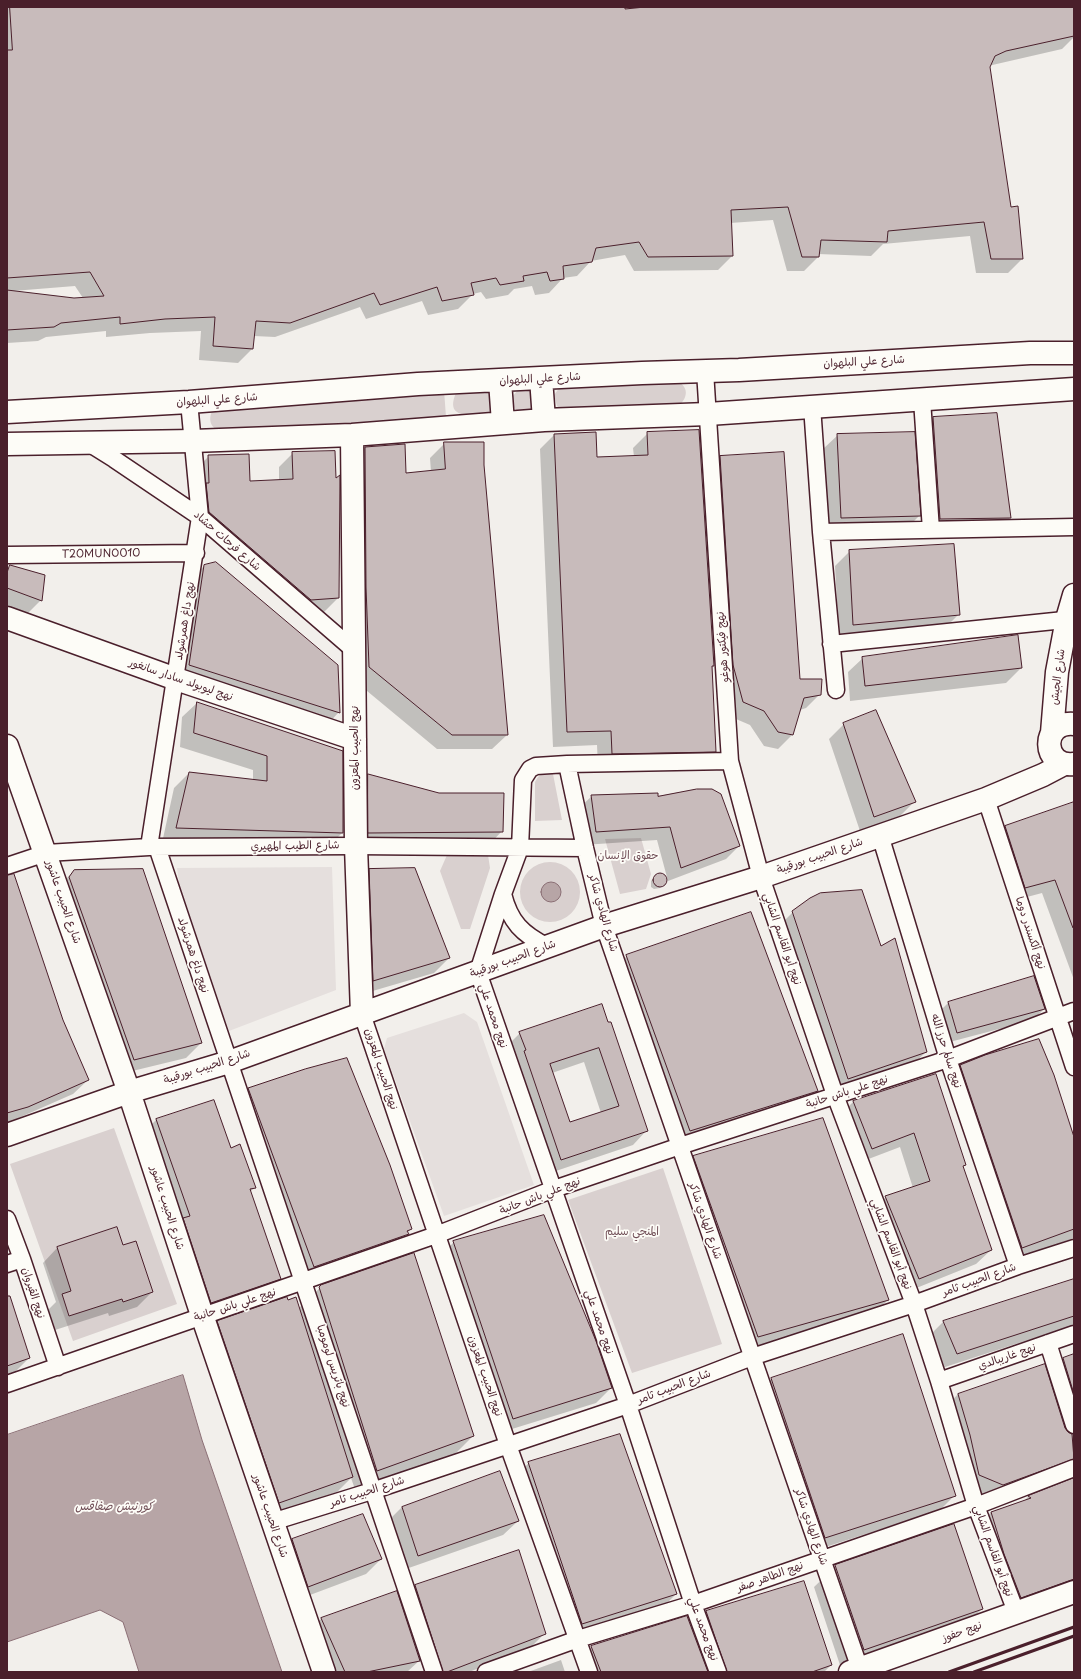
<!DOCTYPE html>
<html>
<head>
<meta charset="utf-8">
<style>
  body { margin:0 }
  #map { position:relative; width:1081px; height:1679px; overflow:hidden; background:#f2efeb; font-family:"Playpen Sans",sans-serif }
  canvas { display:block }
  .frame { position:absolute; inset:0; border:8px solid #4a1f2b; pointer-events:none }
</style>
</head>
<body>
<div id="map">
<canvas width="1081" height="1679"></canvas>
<div class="frame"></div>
</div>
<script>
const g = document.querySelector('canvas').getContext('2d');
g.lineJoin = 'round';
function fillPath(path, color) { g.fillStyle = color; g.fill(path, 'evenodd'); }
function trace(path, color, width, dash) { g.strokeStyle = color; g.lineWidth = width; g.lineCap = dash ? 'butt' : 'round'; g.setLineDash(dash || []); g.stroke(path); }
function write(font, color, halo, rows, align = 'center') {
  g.font = font + ' "Playpen Sans","Playpen Sans Arabic",sans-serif'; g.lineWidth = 3.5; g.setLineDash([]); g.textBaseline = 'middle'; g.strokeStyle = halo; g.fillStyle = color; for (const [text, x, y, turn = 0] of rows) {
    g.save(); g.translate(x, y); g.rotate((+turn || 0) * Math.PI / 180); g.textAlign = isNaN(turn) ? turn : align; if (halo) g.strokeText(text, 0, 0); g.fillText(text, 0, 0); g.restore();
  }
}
const built = new Path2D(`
  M332,867L336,990L229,1031L181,898L177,868Z
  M464,1013L477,1022L534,1185L444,1216L384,1049L387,1038Z`);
const green = new Path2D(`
  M677,381C689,387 688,397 679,406L561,409L557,406L554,395L560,387Z
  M530,389L533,391V409L530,411L518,412L512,405V397L518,390Z
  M444,390L446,417L225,433C213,430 207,423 212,411Z
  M485,390L490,394L494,406L489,414C472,415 444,420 456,393Z
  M542,774H553L562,820L535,821V782L538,777Z
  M641,838L651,874L646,889L620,894L605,839Z
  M447,855H488L490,868L470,929H461L440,871Z
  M520 892a30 30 0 1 1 60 0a30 30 0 1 1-60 0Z
  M114,1128L177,1304L73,1341L10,1164Z
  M663,1168L722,1344L632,1373L568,1200Z`);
const water = new Path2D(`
  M541 892a10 10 0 1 1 20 0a10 10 0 1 1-20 0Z
  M183,1375L202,1440L282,1672H139L123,1622L100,1610L7,1642V1435Z`);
const shadow = new Path2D(`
  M7,7H1073L1074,37L1062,49L988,66L1010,208L1022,259L1008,273H976L970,236L883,244L871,256L818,254V257L804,271H787L773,220L730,223L732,256L718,270L634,271L625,255L591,261L577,276L563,278L549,293L535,295L532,286L514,289L508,295L486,299L481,292L473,294L458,309L428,315L422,301L366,319L360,307L275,337L254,336L252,349L238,363L199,360L201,331L150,333L106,337V331L46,337L38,341L7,343ZM75,286L83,298L74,299L13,291Z
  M933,418L1010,518L995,533H925L918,433Z
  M648,433L713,666L712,668L715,751L701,766L598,768L597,745L553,747L540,449L554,435L596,458L634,457L633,448Z
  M838,435L919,516L905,530L826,532L823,449Z
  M445,443L483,465L507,735L492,749H437L355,681L351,462L365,448L405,474L431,472L430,458Z
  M293,453L338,598L324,612L296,613L196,526L195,470L209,456L249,482L279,480V467Z
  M720,457L799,680L820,694L806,708L800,710L792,735L778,749L764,746L750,725L729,716L706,471Z
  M850,551L959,614L944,629L839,639L835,566Z
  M10,566L41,600L26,615L7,608V570Z
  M204,566L339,712L325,727L175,679L189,581Z
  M863,658L1021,668L1006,683L850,701L848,672Z
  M197,703L342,751V833L328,847L162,843L174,788L189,773L253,780V770L180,747L182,717Z
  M844,724L915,801L900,816L860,831L829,739Z
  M368,775L502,831L488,846L354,848V789Z
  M592,796L657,797L739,846L726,859L668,881L657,840L583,845L578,809Z
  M1074,803V980L1042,893L1012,901L992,840L1005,826Z
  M370,870L449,958L434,973L359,995L355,884Z
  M74,871L201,1043L186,1058L120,1074L59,886Z
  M658,874L665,877V881L660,888L654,889L651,887V881Z
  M7,876L62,1021L88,1080L73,1094L7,1123Z
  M793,912L880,947L926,1052L911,1066L834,1093L778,927Z
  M627,956L817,1091L803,1106L675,1145L612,971Z
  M1034,977L1044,1009L1033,1020L946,1043L937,1014L948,1003Z
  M607,1024L647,1130L633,1145L547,1174L505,1048L520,1033ZM584,1062L601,1113L570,1123L552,1073Z
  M960,1065L1074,1140V1238L1007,1262L946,1080Z
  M935,1075L965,1165L963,1167L991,1250L976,1264L904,1293L871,1212L886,1197L913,1188L900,1147L858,1163L839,1116L853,1102Z
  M248,1088L411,1229L393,1249L300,1281L234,1103Z
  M213,1101L230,1149L255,1187L250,1192L280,1278L267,1291L198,1315L143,1133L156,1120Z
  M694,1157L888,1300L873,1314L743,1351L679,1172Z
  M454,1242L611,1388L596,1403L499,1433L439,1257Z
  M122,1246L152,1292L137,1307L109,1316L108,1313L55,1330L48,1310L56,1302L43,1263L57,1248Z
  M1074,1280V1325L942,1368L929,1336L943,1322Z
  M322,1286L473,1436L452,1457L356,1492L351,1478L337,1492L265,1517L203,1337L218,1322L288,1301L298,1309Z
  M7,1291L29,1358L14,1373L7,1375Z
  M1074,1355V1462L988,1500L965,1489L944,1409L958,1394L1066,1427L1049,1373L1064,1358Z
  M771,1379L955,1495L940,1510L810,1552L757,1394Z
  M529,1463L676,1594L662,1608L567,1638L514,1477Z
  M499,1472L518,1521L503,1535L403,1570L387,1522L402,1507Z
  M1074,1479V1588L1006,1612L990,1569L977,1527L991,1512L1024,1501L1028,1497Z
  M292,1540L381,1559L366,1574L294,1601L278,1555Z
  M836,1566L982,1609L960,1630L842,1671L814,1587Z
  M803,1582L831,1665L824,1672H581L577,1662L592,1647L691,1628L706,1612Z
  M416,1586L544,1634L530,1648L469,1672H424L420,1660L407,1672H324L307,1633L322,1618L400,1602Z
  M561,1660L565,1672H528Z`);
const building = new Path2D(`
  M10,7H625V9L645,7H1074V36L1006,51L995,56L990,67L1011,207L1018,206L1023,259H991L984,222L888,231L887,242L821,240L819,257H802L788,207L731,210L733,256L648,257L639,242L596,248L592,262L563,266L564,279L550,281L547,272L523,276L524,281L500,285L496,278L471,283L474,295L442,301L437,287L380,305L374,293L290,323L256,321L253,349L213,346L215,317L165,319L120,324V317L61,323L54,327L7,330V290L74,298L104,296L90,272L7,278V50H12Z
  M997,413L1011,518L940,519L933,417Z
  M699,430L714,666H712L716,752L612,754L611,731L567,732L554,434L596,432L597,457L648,455L647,432Z
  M915,432L921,516L841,518L837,434Z
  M444,442H484V465L508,735H452L369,667L366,587L365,447L405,444L406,473L445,469Z
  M335,451L336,478L340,475L339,598L311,600L209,512L206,483H209L208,455L249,454L250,481L293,479L292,452Z
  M784,452L800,679H822L821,695L804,698L793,735L778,732L764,711L743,702L733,665L720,456Z
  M954,544L960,615L853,625L849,550Z
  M216,562L338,665L340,713L189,665L204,565Z
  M10,565L45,575L42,601L7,588V573Z
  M1018,635L1022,668L865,686L862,657Z
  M197,702L343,751V833L176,828L189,772L267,781V756L194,733Z
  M876,710L916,802L874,817L843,723Z
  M368,774L439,793H504L503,832L368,833Z
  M697,789H712L721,794L740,846L681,868L670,827L596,832L591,795L658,793V796Z
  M1074,802V928H1073L1055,880L1025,888L1005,826Z
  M415,868L450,958L373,981L369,869Z
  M143,869L202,1043L134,1060L69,877L74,870Z
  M653 880a7 7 0 1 1 14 0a7 7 0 1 1-14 0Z
  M14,874L63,1020L89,1080L28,1107L7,1113V875Z
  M862,890L881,946L895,938L927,1052L848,1079L792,911L810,898L820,893Z
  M751,912L818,1091L690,1131L626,955Z
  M1034,976L1045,1009L957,1033L948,1002Z
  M602,1004L608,1022H611L648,1131L561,1160L524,1051L526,1050L519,1032ZM599,1048L619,1106L570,1122L550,1064Z
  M1039,1039L1054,1075L1074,1137V1229L1022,1248L960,1065L985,1055Z
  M347,1058L390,1165L412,1229L407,1231L409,1234L314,1267L248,1088L305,1069Z
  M936,1074L966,1165L963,1166L992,1250L919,1279L885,1196L930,1181L914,1133L872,1149L853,1101Z
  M214,1100L231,1148L240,1144L256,1188L250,1189L281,1279L211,1303L183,1218L190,1216L156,1119Z
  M823,1118L889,1300L758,1337L693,1156Z
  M544,1215L596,1341L612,1388L513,1419L453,1241Z
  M117,1227L123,1245L136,1241L153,1292L123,1302L122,1299L69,1316L62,1294L71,1291L57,1247Z
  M414,1253L474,1436L377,1471L319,1287L321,1285Z
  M1074,1279V1316L957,1354L943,1321Z
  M7,1296H10L30,1358L7,1366Z
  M287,1297L288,1300L296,1297L353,1477L279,1503L217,1321Z
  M903,1334L956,1496L825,1538L771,1378Z
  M1074,1354V1394L1063,1358Z
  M1045,1364L1065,1428L1068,1432L1072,1434L1074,1459L1003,1485L979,1475L970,1435L958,1394Z
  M620,1434L677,1594L582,1624L528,1462Z
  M500,1471L519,1521L418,1556L402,1507Z
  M1074,1478V1579L1021,1598L1004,1554L991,1512L1031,1498L1028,1496Z
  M363,1514L382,1559L308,1587L292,1539Z
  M954,1524L983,1609L864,1650L835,1565Z
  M519,1550L546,1634L447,1672H443L415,1585Z
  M804,1581L832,1665L812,1672H727L706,1611Z
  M397,1591L420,1661L367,1672H345L321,1618Z
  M687,1616L708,1672H601L591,1646Z`);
const street = new Path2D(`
  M705,371L730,761L761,877L835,1095L914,1304L939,1381L976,1506L1016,1612
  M922,400L931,530
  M812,406L821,532L836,690
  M90,444L114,459L200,517L355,651
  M821,532L1074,527
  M7,555L196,553
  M831,644L1074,619
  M567,764L585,848L604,926L861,1672
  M986,799L1074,1067
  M880,835L948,1059L1018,1266
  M149,847L200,517L189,402
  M157,847C249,1123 344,1397 434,1672
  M7,866L46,853L149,847L356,846L585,848
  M503,894C510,922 522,934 548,947
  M362,1014L508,1445L589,1672
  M7,1219L22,1259L58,1367
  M7,1264L22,1259
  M1048,1343L1074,1425
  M939,1381L1074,1334
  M7,1384L436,1235L554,1189L680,1146L948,1059L1074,1011
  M272,1522L375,1490L628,1405L752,1357L914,1304L1018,1266L1074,1248
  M486,1672L578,1639L693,1604L976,1506L1074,1468
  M718,1672L693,1604L628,1405L478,972L503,894L520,848L523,780L530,769L536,766L567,764L730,761`);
const secondary = new Path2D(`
  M541,378L544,420
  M500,381L503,423
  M7,412L189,402L418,384L642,373L739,370L1030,353H1074
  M352,435L356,846L362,1014
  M7,444L193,441L352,435L544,420L708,414L1074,389
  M7,618L176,679L355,739
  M1074,724C1040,721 1042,768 1074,764
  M1052,733L1057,672L1067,619L1074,595
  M7,746L129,1092L202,1315L324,1672
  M7,1135L129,1092L229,1062L604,926L761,877L986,799L1043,775L1064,764
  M850,1672L1074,1592`);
const rail = new Path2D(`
  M949,1672L1074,1627
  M974,1672L1074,1636`);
const streetNames = [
  ["شارع علي البلهوان",864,362,-3],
  ["شارع علي البلهوان",540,379,-3],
  ["شارع علي البلهوان",217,400,-4],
  ["شارع فرحات حشاد",227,541,41],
  ["T20MUN0010",101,554,-1],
  ["نهج داغ همرشولد",185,621,-81],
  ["نهج فيكتور هوغو",723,647,-94],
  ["شارع الجيش",1058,677,-83],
  ["نهج ليوبولد سادار سانغور",181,680,19],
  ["نهج الحبيب المعزون",355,748,-90],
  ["شارع الطيب المهيري",295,846,-1],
  ["شارع الحبيب بورقيبة",820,856,-19],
  ["شارع الحبيب عاشور",63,902,71],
  ["شارع الهادي شاكر",603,913,74],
  ["نهج ألكسندر دوما",1030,933,72],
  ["نهج أبو القاسم الشابي",782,939,71],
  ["نهج داغ همرشولد",193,955,72],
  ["شارع الحبيب بورقيبة",513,959,-20],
  ["نهج محمد علي",493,1016,71],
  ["نهج سالم حرز الله",946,1051,72],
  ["شارع الحبيب بورقيبة",207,1067,-18],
  ["نهج الحبيب المعزون",381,1069,72],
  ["نهج علي باش حانبة",847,1092,-18],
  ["نهج علي باش حانبة",540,1196,-21],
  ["شارع الحبيب عاشور",167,1208,72],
  ["شارع الهادي شاكر",705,1221,71],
  ["نهج أبو القاسم الشابي",891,1244,69],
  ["شارع الحبيب ثامر",979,1280,-20],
  ["نهج القيروان",33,1293,72],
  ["نهج علي باش حانبة",235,1305,-18],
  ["نهج محمد علي",599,1322,71],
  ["نهج غاريبالدي",1007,1357,-19],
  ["نهج باتريس لومومبا",333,1366,72],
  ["نهج الحبيب المعزون",485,1376,71],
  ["شارع الحبيب ثامر",674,1387,-21],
  ["شارع الحبيب ثامر",367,1492,-18],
  ["شارع الحبيب عاشور",270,1516,71],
  ["شارع الهادي شاكر",811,1527,71],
  ["نهج أبو القاسم الشابي",993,1551,70],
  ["نهج الطاهر صفر",770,1577,-20],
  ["نهج محمد علي",703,1629,70],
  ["نهج حفوز",962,1632,-20]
];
const parkNames = [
  ["حقوق الإنسان",628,856],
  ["المنجي سليم",632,1232]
];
const waterNames = [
  ["كورنيش صفاقس",114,1507]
];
fillPath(built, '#e5dfdd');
fillPath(green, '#d9d0cf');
fillPath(water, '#b7a5a6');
trace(water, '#8b6f75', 1);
fillPath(shadow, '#0003');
fillPath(building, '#c8bbbb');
trace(building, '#4a1f2b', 1);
trace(street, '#4a1f2b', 19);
trace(secondary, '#4a1f2b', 25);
trace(street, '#fdfcf7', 16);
trace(secondary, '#fdfcf7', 22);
trace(rail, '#4a1f2b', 3);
write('11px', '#4a1f2b', '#fdfcf7', streetNames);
write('11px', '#6e4b54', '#fdfcf7', parkNames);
write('italic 12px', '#704e56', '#fdfcf7', waterNames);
</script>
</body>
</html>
